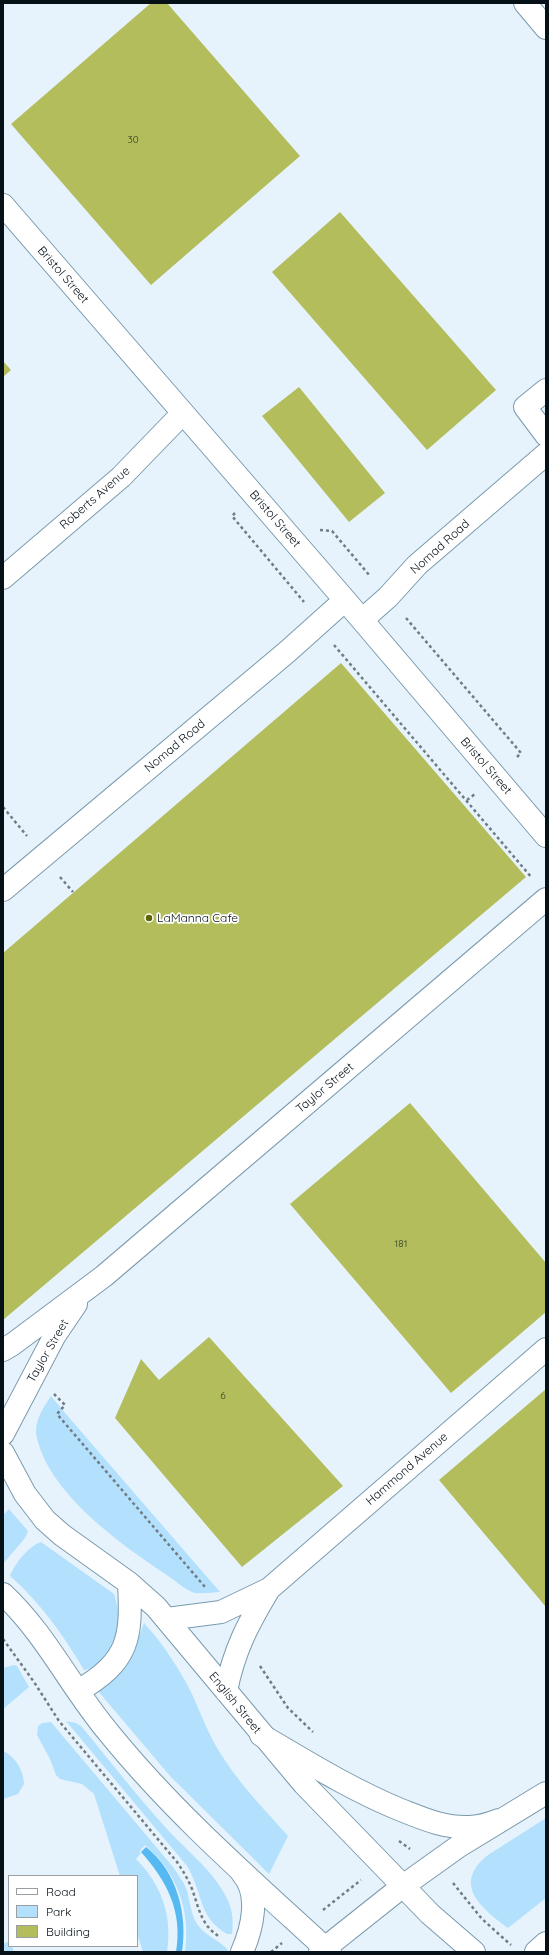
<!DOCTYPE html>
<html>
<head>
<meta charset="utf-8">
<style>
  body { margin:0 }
  #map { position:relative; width:549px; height:1955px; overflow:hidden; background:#e6f3fc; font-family:Quicksand,sans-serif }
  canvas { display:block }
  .frame { position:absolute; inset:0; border:4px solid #051017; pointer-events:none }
  .legend { position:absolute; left:8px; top:1875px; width:130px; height:72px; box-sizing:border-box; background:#fff; border:1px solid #9b9fa2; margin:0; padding:5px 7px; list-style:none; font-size:12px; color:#051017 }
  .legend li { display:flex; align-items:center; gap:8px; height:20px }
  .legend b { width:20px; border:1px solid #9b9fa2 }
</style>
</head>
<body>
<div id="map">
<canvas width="549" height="1955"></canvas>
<div class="frame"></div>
<ul class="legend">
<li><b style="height:5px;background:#fff"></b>Road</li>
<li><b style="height:11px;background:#b2e0fd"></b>Park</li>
<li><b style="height:11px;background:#b3bd5b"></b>Building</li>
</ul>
</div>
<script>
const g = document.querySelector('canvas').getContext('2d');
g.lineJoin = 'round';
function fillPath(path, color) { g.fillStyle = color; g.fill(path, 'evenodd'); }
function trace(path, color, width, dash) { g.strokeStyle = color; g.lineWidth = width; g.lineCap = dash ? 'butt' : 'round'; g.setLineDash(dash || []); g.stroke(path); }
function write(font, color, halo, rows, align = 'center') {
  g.font = font + ' Quicksand,sans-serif'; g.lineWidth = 3.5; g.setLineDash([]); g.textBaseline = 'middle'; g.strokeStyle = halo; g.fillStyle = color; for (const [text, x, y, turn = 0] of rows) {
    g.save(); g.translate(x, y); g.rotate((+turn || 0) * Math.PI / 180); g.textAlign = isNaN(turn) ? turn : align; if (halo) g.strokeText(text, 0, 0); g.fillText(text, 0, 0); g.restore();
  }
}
const green = new Path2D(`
  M51,1396L65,1413L220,1592C212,1592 199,1595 192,1592C183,1588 173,1579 164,1573C119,1543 50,1494 37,1438C33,1423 43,1408 51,1396Z
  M9,1509L28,1531L25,1538L3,1564V1515Z
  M41,1542L114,1594C117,1604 120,1615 119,1626C117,1644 104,1667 84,1670C63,1635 41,1603 10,1576C15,1563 29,1546 41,1542Z
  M144,1623C163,1644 179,1668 192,1694C202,1716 210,1739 224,1759C242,1787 266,1811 288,1836L269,1874L170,1776L98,1691C128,1669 131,1657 144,1623Z
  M14,1665L17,1666L29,1687L3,1709V1668Z
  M66,1721L76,1723L81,1726C110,1761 137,1796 167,1829C186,1850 211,1869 224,1893C232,1906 234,1919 232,1934H227C197,1916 204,1894 187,1866Z
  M51,1722L173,1867C178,1875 184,1882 187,1891C190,1902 191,1914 197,1924C205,1936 218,1939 228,1950L227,1952H185C191,1911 177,1872 145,1845L139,1852L141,1853L136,1859C161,1884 173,1916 167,1952H143L137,1933V1876H120L94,1794L82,1784L60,1779L56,1775L50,1759L37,1735L38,1726L42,1723Z
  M3,1751C15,1756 24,1771 24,1784L18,1794L3,1799Z
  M546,1818V1898L508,1928C482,1909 451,1884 488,1855Z
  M9,1941V1946H12L14,1952H5L3,1944Z`);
const water = new Path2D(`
  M146,1847C177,1871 188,1915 182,1952H176C183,1912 167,1881 141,1852Z`);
const building = new Path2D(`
  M151,3H167L300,156L151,285L11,124Z
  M340,212L496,390L427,450L272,272Z
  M3,361L11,370L3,377Z
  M299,387L385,493L349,522L262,416Z
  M341,663L526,877L3,1320V953Z
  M410,1103L546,1263V1312L451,1393L290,1204Z
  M209,1337L343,1486L242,1567L115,1418L141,1359L159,1380Z
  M546,1389V1607L439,1480Z`);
const path = new Path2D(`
  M235,513L232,516L304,602
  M320,530L332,531L370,576
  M406,618L521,753L515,759
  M334,645L532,878
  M467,800L475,794
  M3,807L27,836
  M60,877L73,892
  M54,1394L65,1405L57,1414L205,1587
  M3,1639L34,1682L59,1721L177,1862C183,1871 188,1879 192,1889C199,1908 201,1926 220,1937
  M260,1666L288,1708L313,1732
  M399,1841L410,1849
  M453,1883L482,1919L511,1945
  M323,1910L361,1880
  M271,1952L282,1943`);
const minor = new Path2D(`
  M525,3L546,28
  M3,205L345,600L546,836
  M546,390L525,407L546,435
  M3,578L121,477L183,413
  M362,620L388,597L417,565L546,454
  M3,890L287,652L345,600
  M3,1350L13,1344L104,1276L546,899
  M3,1434L55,1335L76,1304
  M3,1453L25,1494L45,1520L62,1535L129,1583L156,1607L304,1784L403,1886
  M3,1594C46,1634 71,1688 109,1733C173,1812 250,1879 325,1948
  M167,1619L221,1612L269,1589L546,1349
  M78,1691C129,1661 132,1639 129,1583
  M226,1691C234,1650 248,1624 269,1589`);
const major = new Path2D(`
  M330,1952L325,1948L403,1886L430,1914L474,1952`);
const highway = new Path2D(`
  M261,1735C307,1762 352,1790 401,1810C424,1819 444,1828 469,1827C479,1827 489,1824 499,1820
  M242,1873C261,1894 252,1929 242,1952
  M403,1886L459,1846L546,1793
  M320,1952L325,1948
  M536,1952L546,1943`);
const markers = [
  [149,918,4,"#5d6400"]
];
const numberNames = [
  ["30",133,140],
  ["181",401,1244],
  ["6",223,1396]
];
const streetNames = [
  ["Bristol Street",63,275,49],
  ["Roberts Avenue",95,498,-41],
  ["Bristol Street",275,519,49],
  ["Nomad Road",440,547,-42],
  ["Nomad Road",175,746,-40],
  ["Bristol Street",486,766,49],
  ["Taylor Street",325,1088,-40],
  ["Taylor Street",48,1351,-60],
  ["Hammond Avenue",407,1469,-41],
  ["English Street",235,1703,51]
];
const poiNames = [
  ["LaManna Cafe",157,918]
];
fillPath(green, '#b2e0fd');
fillPath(water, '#56b9f2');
fillPath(building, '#b3bd5b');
trace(minor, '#7b9aad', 24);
trace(major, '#7b9aad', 24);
trace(highway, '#7b9aad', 24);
trace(path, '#707c84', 2.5, [3, 3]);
trace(minor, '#fff', 22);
trace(major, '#fff', 22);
trace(highway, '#fff', 22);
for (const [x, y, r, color] of markers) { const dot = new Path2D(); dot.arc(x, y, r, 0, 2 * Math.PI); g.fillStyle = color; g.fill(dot); trace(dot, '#fff', 1.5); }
write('10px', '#303b28', null, numberNames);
write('12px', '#051017', '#fff', streetNames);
write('12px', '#051017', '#fff', poiNames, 'left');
</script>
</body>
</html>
